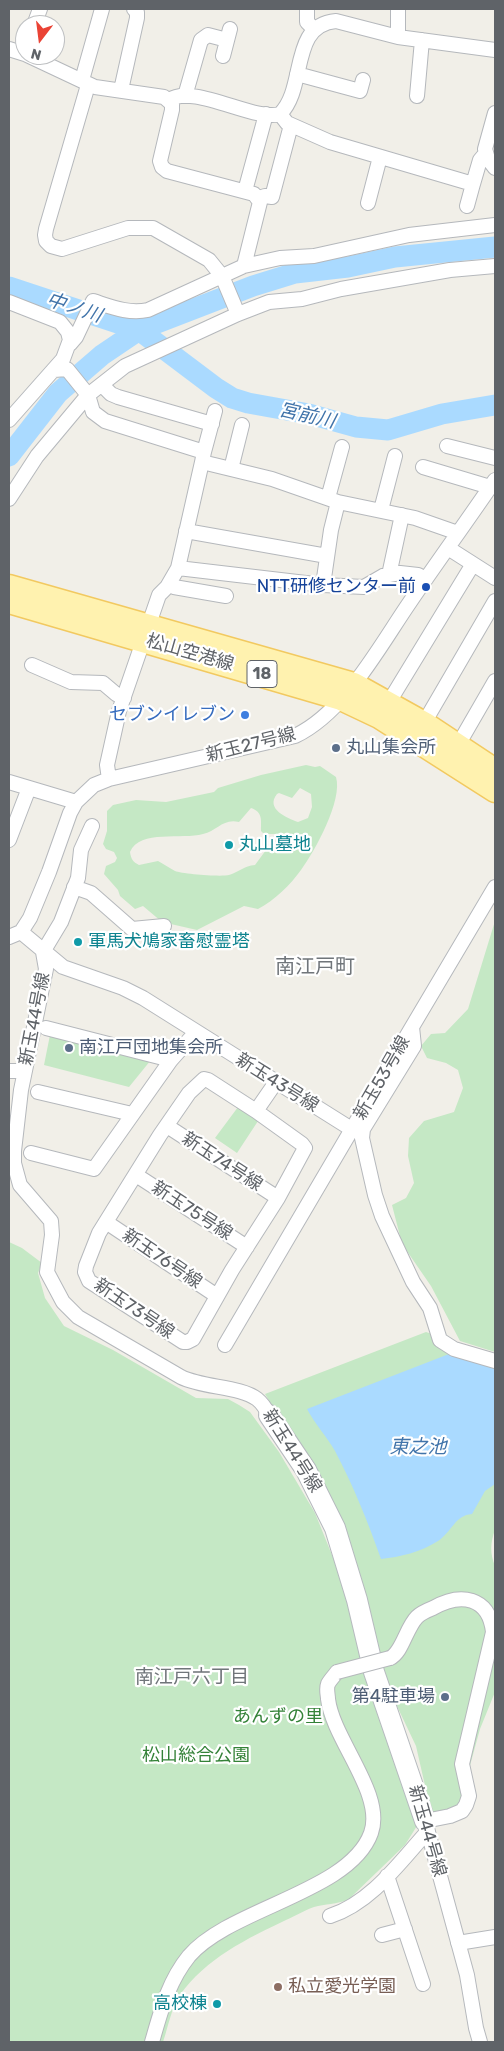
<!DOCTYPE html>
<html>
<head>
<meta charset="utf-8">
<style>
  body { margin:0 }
  #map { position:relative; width:504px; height:2051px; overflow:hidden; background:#f1efe8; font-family:Rubik,sans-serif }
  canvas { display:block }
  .frame { position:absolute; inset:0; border:10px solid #5f6368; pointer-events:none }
  .north { position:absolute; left:15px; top:15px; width:50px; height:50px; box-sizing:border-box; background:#fff; border:1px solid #bfc1c3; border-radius:50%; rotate:195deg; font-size:14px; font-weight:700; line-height:20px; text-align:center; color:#5f6368 }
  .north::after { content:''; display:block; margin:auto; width:18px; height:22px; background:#ea4335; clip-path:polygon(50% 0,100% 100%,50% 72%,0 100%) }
</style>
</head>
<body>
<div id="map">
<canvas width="504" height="2051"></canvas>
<div class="frame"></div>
<div class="north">N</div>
</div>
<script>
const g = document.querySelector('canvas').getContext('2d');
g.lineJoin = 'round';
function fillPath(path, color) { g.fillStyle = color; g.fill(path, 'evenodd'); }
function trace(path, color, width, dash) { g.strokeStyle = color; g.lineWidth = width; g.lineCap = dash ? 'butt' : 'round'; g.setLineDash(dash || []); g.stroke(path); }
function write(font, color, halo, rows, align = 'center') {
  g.font = font + ' Rubik,"Noto Sans JP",sans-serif'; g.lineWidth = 4.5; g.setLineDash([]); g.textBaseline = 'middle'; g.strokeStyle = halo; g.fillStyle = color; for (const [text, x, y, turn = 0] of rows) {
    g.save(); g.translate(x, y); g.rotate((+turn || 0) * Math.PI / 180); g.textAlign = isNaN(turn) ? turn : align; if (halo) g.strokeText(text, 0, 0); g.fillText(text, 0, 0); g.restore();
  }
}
const green = new Path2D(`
  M306,765L315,767L320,766L336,777C343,800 315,851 301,870C291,884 274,901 258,909L244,906L197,930L162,922L143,906L135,909L120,896L118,890L104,874L106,866L115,862L117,858L114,852L106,849L103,844L107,831V811L113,805L136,800L166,802L214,792L218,788L261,775ZM300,788L311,794L312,807L308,818L298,822C287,818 265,809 277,794L279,793L292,798ZM251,808C263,812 261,820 261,831L264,834H276L281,837L280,842L266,850L255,865C244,866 239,872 229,875C221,877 182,874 175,871C169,868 164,864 158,861L139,865C133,862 131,859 130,852C140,829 182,840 203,834C217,831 223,818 239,822Z
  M495,921V1352L460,1341L431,1286L402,1244L392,1205L406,1198L414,1183L408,1156L409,1138L424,1121L454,1112L463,1088L458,1070L446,1063L427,1058L421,1046L431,1034L445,1033L468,1009Z
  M51,1030L155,1055L129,1087L44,1065Z
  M241,1103L260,1118L237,1153L215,1138Z
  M9,1242L22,1248L42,1263L38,1273L45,1298L64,1326L113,1350L196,1398L228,1399L239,1405L250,1412L279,1452L315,1513L334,1560L420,1821L405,1845L348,1900C337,1904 325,1904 314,1907C305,1910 295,1916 286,1920C248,1938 205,1959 180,1995C171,2009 168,2027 163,2042H9Z
  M426,1332L495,1355V1530C490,1543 490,1554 495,1566V1692L480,1729L469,1769L475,1795L434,1825L416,1746L385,1681L338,1516L265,1394Z`);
const water = new Path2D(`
  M449,1354L495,1369V1484L485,1491L472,1514C455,1515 451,1533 438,1541C421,1552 400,1557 381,1559C368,1522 353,1485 335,1451C327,1437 315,1424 307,1409Z`);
const river = new Path2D(`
  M9,287L139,330L216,388L232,398L248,403L309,414L356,427L388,430L442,414L495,405
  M9,456L58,393L102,355L139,330L253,286L295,273L348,267L395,257L495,247`);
const street = new Path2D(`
  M307,9V22L314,29
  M34,25L40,9
  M398,37V9
  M9,49L25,54
  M27,55L95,87L164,97L172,104V110L160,161L162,167L167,171L254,194L260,202L244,266
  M223,56L230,29
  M297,74L360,91L363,80
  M82,80L102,9
  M88,85L46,229L45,235L46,241L51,246L62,249L128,228H153L209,260L222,276L238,314
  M121,90L137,18V12L134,9
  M185,96L201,40L208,35L227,40
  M417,96L422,40
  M169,100C193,83 255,122 280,114C307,88 289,25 336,21L398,37L495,50
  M495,113L485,149L488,159L495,168
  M280,114L287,123L330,142L473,184L480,160L485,154
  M245,191L266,114
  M259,198L265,196L272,197L291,125
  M368,203L380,157
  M467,206L473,184
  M9,302L60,322L68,332L70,340L63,359L9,420
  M70,344L76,337L93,301C112,307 128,314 148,310L244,266L280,258L314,256L409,235L495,225
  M54,370L67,369L88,395L93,412L105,421L204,452L202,462L272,479L338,502L415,518L458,533
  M102,385L111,394L118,397L212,424
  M447,446L495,458
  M204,452L215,411
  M423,467L490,487
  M231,469L242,425
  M328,498L342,447
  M9,499L37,456L88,395L125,366L238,314L269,302L302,299L341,289L450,270L495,266
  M381,510L395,456
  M186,531L327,556
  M448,548L495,578
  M178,568L323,585L331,530L338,502
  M389,575L402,515
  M169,584L174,587L226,596
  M323,585L364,587L383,576L400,573L418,575L426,579
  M32,665L71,682L103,683L116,694L124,698
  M389,702L473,564
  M424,723L495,601
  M454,752L495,681
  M109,779L107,765L119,711L159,595L167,587L178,568L202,462
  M9,782L76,802
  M92,826L81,850L78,878L61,922L43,952L46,969L21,1090L14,1151V1163L20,1185L51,1221L52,1235L47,1272L63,1302L78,1317L181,1377C203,1388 240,1386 257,1399C262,1403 266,1409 269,1415
  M9,840L29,788
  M74,887L91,893L132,929L164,926
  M495,887L412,1027L414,1046L363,1129L362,1138L375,1195L382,1216L413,1282L430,1308L440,1340L454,1349L495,1361
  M21,932L63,967L123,988L143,998L353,1130
  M9,937L21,932L30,918L49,872L70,813L76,802L94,785L109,779L295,736C345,712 379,647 410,602C438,561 467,521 495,480
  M46,1028L171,1060
  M9,1071H25
  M38,1092L132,1114
  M256,1111L208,1080L204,1079L189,1093L160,1135L99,1233L86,1266L85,1272L89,1281L183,1342H187L193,1339L232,1270L278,1198L305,1148L302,1144L256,1111L276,1082
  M167,1126L278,1198
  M31,1153L94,1169L171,1060L196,1032
  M136,1175L247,1247
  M106,1222L217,1296
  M225,1345L412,1027
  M390,1658C402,1653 406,1628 417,1617C421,1613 428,1610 433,1608C461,1592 489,1597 493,1632L462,1764L469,1796L466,1805L462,1811L450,1816L425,1821L467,1975L476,2028L480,2042
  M387,1876L423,1984
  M330,1916C371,1903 400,1862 428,1831
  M382,1935L405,1929
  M458,1943L495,1937
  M152,2042C161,2011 168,1982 189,1956C230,1908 350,1892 371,1833C385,1794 333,1740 328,1699C328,1695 326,1689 328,1684C330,1680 334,1676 337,1672`);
const secondary = new Path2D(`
  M269,1415L306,1470L335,1528L357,1600L374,1672L425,1821`);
const primary = new Path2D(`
  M9,586L354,684L424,723L495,770
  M9,602L341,699L379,717L495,791`);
const streetBridge = new Path2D(`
  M337,1672L390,1658`);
const markers = [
  [426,587,5,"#1a4fb4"],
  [245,715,5,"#3f7fe0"],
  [336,748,5,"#5c6f8a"],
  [229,845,5,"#0f9aa8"],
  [78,942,5,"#0f9aa8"],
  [69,1048,5,"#5c6f8a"],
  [445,1697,5,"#5c6f8a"],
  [278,1987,5,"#8d6e63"],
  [217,2004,5,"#0f9aa8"]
];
const shields = [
  [262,674,30]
];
const shieldNames = [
  ["18",262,674]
];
const transitNames = [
  ["NTT研修センター前",416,587]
];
const streetNames = [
  ["松山空港線",190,653,16],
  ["新玉27号線",251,745,-14],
  ["新玉44号線",35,1019,-79],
  ["新玉53号線",382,1078,-60],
  ["新玉43号線",277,1083,32],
  ["新玉74号線",222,1162,33],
  ["新玉75号線",192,1211,33],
  ["新玉76号線",162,1259,34],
  ["新玉73号線",134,1309,34],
  ["新玉44号線",292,1451,58],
  ["新玉44号線",427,1831,74]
];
const shopNames = [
  ["セブンイレブン",235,715]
];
const serviceNames = [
  ["丸山集会所",346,748],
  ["南江戸団地集会所",79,1048],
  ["第4駐車場",435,1697,"right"]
];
const cultureNames = [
  ["丸山墓地",239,845],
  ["軍馬犬鳩家畜慰霊塔",88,942],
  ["高校棟",207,2004,"right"]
];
const parkNames = [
  ["あんずの里",278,1717],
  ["松山総合公園",196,1756]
];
const educationNames = [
  ["私立愛光学園",288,1987]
];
const waterNames = [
  ["中ノ川",74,308,18],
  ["宮前川",307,416,13],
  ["東之池",418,1448]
];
const neighbourhoodNames = [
  ["南江戸六丁目",192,1678]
];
const quarterNames = [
  ["南江戸町",315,967]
];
fillPath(green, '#c5e8c5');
fillPath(water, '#aadaff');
trace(river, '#aadaff', 21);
trace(street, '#b5b8bc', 16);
trace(secondary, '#b6babf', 22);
trace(primary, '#f2c960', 25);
trace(street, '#fff', 14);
trace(secondary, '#fff', 20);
trace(primary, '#fff2af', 22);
trace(streetBridge, '#b5b8bc', 16, []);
trace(streetBridge, '#fff', 14);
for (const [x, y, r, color] of markers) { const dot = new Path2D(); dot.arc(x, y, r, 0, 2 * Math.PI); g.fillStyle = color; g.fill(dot); trace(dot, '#fff', 2); }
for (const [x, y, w] of shields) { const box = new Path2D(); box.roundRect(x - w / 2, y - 13.5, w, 27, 4); g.fillStyle = '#fff'; g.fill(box); trace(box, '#5f6368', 1); }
write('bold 16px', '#5f6368', null, shieldNames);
write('18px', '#164399', '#fff', transitNames, 'right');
write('18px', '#5f6368', '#fff', streetNames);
write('18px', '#366cbe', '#fff', shopNames, 'right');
write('18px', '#4e5e75', '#fff', serviceNames, 'left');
write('18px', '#0d838f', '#fff', cultureNames, 'left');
write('18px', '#348238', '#fff', parkNames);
write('18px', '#785e54', '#fff', educationNames, 'left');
write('italic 19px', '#4174aa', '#fff', waterNames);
write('19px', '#70757a', '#fff', neighbourhoodNames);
write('20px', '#70757a', '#fff', quarterNames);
</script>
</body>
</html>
